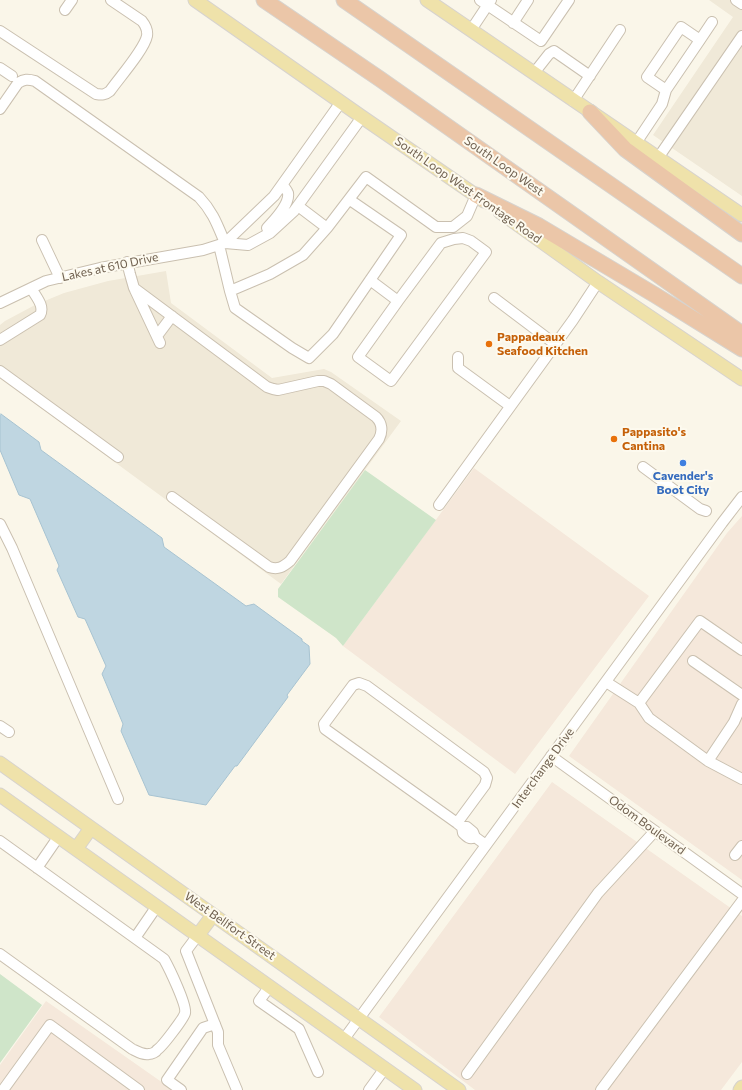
<!DOCTYPE html>
<html>
<head>
<meta charset="utf-8">
<style>
  body { margin:0 }
  canvas { display:block; background:#faf6e9 }
</style>
</head>
<body>
<canvas width="742" height="1090"></canvas>
<script>
const g = document.querySelector('canvas').getContext('2d');
g.lineJoin = 'round';
function fillPath(path, color) { g.fillStyle = color; g.fill(path, 'evenodd'); }
function trace(path, color, width, dash) { g.strokeStyle = color; g.lineWidth = width; g.lineCap = dash ? 'butt' : 'round'; g.setLineDash(dash || []); g.stroke(path); }
function write(font, color, halo, rows, align = 'center') {
  g.font = font + ' Commissioner,sans-serif'; g.lineWidth = 4; g.setLineDash([]); g.textBaseline = 'middle'; g.strokeStyle = halo; g.fillStyle = color; for (const [text, x, y, turn = 0] of rows) {
    g.save(); g.translate(x, y); g.rotate((+turn || 0) * Math.PI / 180); g.textAlign = isNaN(turn) ? turn : align; if (halo) g.strokeText(text, 0, 0); g.fillText(text, 0, 0); g.restore();
  }
}
const residential = new Path2D(`
  M709,0H742V196L653,135L733,17Z
  M166,271L171,303L272,378L324,369L331,372L401,421L281,584L0,378V325L5,321L35,305L64,293L108,281Z`);
const commercial = new Path2D(`
  M474,468L649,596L515,774L343,646Z
  M742,516V880L569,756L727,533Z
  M552,782L742,916V1062L721,1090H475L379,1017Z
  M46,1001L173,1090H0V1065Z`);
const green = new Path2D(`
  M365,470L436,520L343,646L336,638L278,597V589Z
  M0,974L42,1005L0,1063Z`);
const water = new Path2D(`
  M1,414L39,442L41,450L162,538L164,547L246,606L254,604L302,639V641L309,646L310,664L287,695L288,697L237,766H235L206,805L149,795L121,731L123,724L102,674L106,666L85,619L78,617L57,570L59,566L30,499L19,495L0,450V415Z`);
const minor = new Path2D(`
  M480,0L541,41L569,0
  M736,0L742,4
  M65,10L72,0
  M513,23L528,0
  M471,30L491,0
  M0,31L96,94C102,95 105,95 110,91C119,78 144,50 147,36C148,30 146,26 142,21L111,0
  M0,68L12,76
  M534,73L549,54L554,51L590,76
  M666,90L647,77L681,27L700,40
  M573,101L620,30
  M0,109L18,83C24,79 28,79 35,81L199,197C213,212 217,224 225,243
  M636,143L662,104L666,90L700,40L712,22
  M658,158L742,36
  M298,206L327,228L366,177L436,227H453L467,216L476,195
  M267,228C274,220 290,205 288,193C287,190 284,187 283,185
  M42,240L60,278
  M225,243L274,196L341,102
  M219,245L230,291L270,274L303,255L327,228
  M127,262L130,274L134,288L267,387L273,389L278,390L318,381H324L331,384L376,417C382,423 383,431 379,439L290,561C283,567 278,570 269,567L172,497
  M370,280L398,301L441,243L454,239L463,238L471,241L486,252L391,381L358,357L398,301
  M135,290L160,343
  M230,291L235,308L292,348L309,358L333,334L401,235L350,200
  M494,298L555,344
  M0,303L46,281L100,268L203,250L225,243L248,245L270,233L294,211L362,117
  M157,336L172,316
  M0,340L40,315C45,306 36,297 31,288
  M458,357V368L510,406
  M0,371L118,457
  M643,467L700,509L706,511
  M439,505L573,320L598,282
  M0,524L12,548L118,799
  M693,661L742,695
  M606,682L639,703L649,718L708,761L742,779
  M639,703L700,621L742,650
  M0,726L9,732
  M551,756L742,894
  M708,761L734,722L742,704
  M457,823L485,785L487,778L484,772L367,686L359,683L353,685L324,724L325,729L457,823L462,827
  M475,837C470,840 467,837 463,833L462,827H467L473,832L475,837L486,845
  M0,841L164,959C169,968 187,1005 185,1013C184,1018 162,1047 157,1050C156,1052 152,1054 149,1054C143,1055 138,1052 132,1049L0,954
  M735,855L742,846
  M37,868L59,836
  M198,935L186,951L218,1032V1045L237,1090
  M135,938L157,906
  M270,986L259,1001L299,1029L318,1072
  M344,1039L722,523L742,497
  M467,1074L598,893L655,831
  M3,1090L50,1025L139,1090
  M181,1090L167,1080L203,1028L215,1024
  M369,1090L385,1068
  M601,1090L742,901`);
const major = new Path2D(`
  M195,0L362,117L484,201
  M427,0L742,215
  M500,212L598,282L742,379
  M0,763L459,1090
  M0,795L415,1090
  M76,849L91,828
  M198,935L213,915
  M740,1090L742,1087`);
const highway = new Path2D(`
  M264,0L380,79L742,334
  M344,0L742,276
  M590,112L625,149L742,234
  M476,195L539,226L655,295L742,349`);
const markers = [
  [489,344,4,"#e8710a"],
  [614,439,4,"#e8710a"],
  [683,463,4,"#3f7fe0"]
];
const streetNames = [
  ["South Loop West",504,166,35],
  ["South Loop West Frontage Road",468,190,35],
  ["Lakes at 610 Drive",110,267,-12],
  ["Interchange Drive",543,768,-54],
  ["Odom Boulevard",647,825,36],
  ["West Bellfort Street",230,926,35]
];
const foodNames = [
  ["Pappadeaux",497,337],
  ["Seafood Kitchen",497,351],
  ["Pappasito's",622,432],
  ["Cantina",622,446]
];
const shopNames = [
  ["Cavender's",683,476],
  ["Boot City",683,490]
];
fillPath(residential, '#f0e9d8');
fillPath(commercial, '#f5e8db');
fillPath(green, '#cfe5c9');
fillPath(water, '#bfd6e1');
trace(water, '#a7c3d1', 1);
trace(minor, '#cac0b0', 12);
trace(major, '#d7d3ce', 15);
trace(highway, '#d7d3ce', 17);
trace(minor, '#fff', 10);
trace(major, '#efe2aa', 13);
trace(highway, '#ebc6a8', 15);
for (const [x, y, r, color] of markers) { const dot = new Path2D(); dot.arc(x, y, r, 0, 2 * Math.PI); g.fillStyle = color; g.fill(dot); trace(dot, '#fdfaef', 1.5); }
write('12px', '#706150', '#fdfaef', streetNames);
write('bold 12px', '#c56008', '#fdfaef', foodNames, 'left');
write('bold 12px', '#366cbe', '#fdfaef', shopNames);
</script>
</body>
</html>
